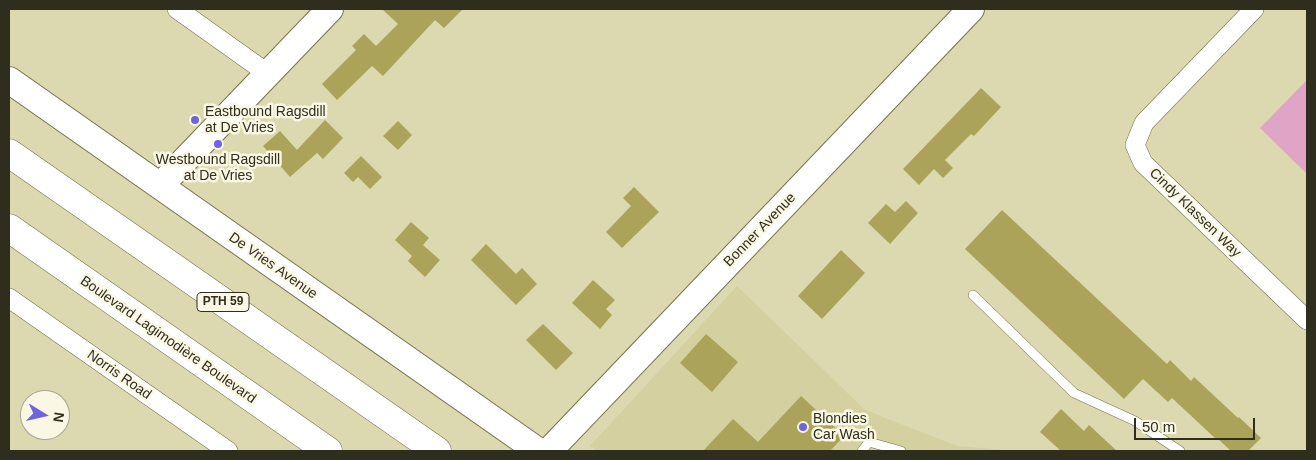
<!DOCTYPE html>
<html>
<head>
<meta charset="utf-8">
<style>
  body { margin:0 }
  #map { position:relative; width:1316px; height:460px; overflow:hidden; background:#dcd8af; font-family:Arial,sans-serif }
  canvas { display:block }
  .frame { position:absolute; inset:0; border:10px solid #2f2d1d; pointer-events:none }
  .north { position:absolute; left:20px; top:390px; width:50px; height:50px; box-sizing:border-box; background:#faf8e4; border:1px solid #a9a794; border-radius:50%; rotate:99deg; font-size:14px; font-weight:700; line-height:20px; text-align:center; color:#2f2d1d }
  .north::after { content:''; display:block; margin:auto; width:18px; height:22px; background:#7065e0; clip-path:polygon(50% 0,100% 100%,50% 72%,0 100%) }
  .scale { position:absolute; left:1134px; top:418px; width:121px; height:22px; box-sizing:border-box; border:2px solid #2f2d1d; border-top:0; padding-left:6px; font-size:15px; line-height:18px; white-space:nowrap; color:#2f2d1d; -webkit-text-stroke:4px #faf8e4; paint-order:stroke }
</style>
</head>
<body>
<div id="map">
<canvas width="1316" height="460"></canvas>
<div class="frame"></div>
<div class="north">N</div>
<div class="scale">50 m</div>
</div>
<script>
const g = document.querySelector('canvas').getContext('2d');
g.lineJoin = 'round';
function fillPath(path, color) { g.fillStyle = color; g.fill(path, 'evenodd'); }
function trace(path, color, width, dash) { g.strokeStyle = color; g.lineWidth = width; g.lineCap = dash ? 'butt' : 'round'; g.setLineDash(dash || []); g.stroke(path); }
function write(font, color, halo, rows, align = 'center') {
  g.font = font + ' Arial,sans-serif'; g.lineWidth = 5; g.setLineDash([]); g.textBaseline = 'middle'; g.strokeStyle = halo; g.fillStyle = color; for (const [text, x, y, turn = 0] of rows) {
    g.save(); g.translate(x, y); g.rotate((+turn || 0) * Math.PI / 180); g.textAlign = isNaN(turn) ? turn : align; if (halo) g.strokeText(text, 0, 0); g.fillText(text, 0, 0); g.restore();
  }
}
const built = new Path2D(`
  M737,286L865,410L957,446L1016,451H598L590,446Z`);
const green = new Path2D(`
  M1307,80V174L1260,128Z`);
const building = new Path2D(`
  M382,9H463L444,28L435,20L383,76L372,66L337,100L322,84L356,50L352,46L364,34L376,46L398,24Z
  M981,88L1001,107L974,136L971,134L945,160L953,168L943,178L934,169L919,185L903,169Z
  M325,120L343,138L323,159L317,153L290,177L263,146L280,131L297,150Z
  M398,121L412,135L398,150L383,136Z
  M361,156L382,177L370,189L358,177L353,182L344,173Z
  M634,187L659,212L622,248L606,232L631,206L623,198Z
  M906,201L918,213L890,244L868,223L886,204L895,212Z
  M1002,210L1167,364L1170,360L1191,381L1194,377L1238,418L1239,417L1261,438L1248,451H1231L1217,438L1216,439L1172,398L1168,402L1143,379L1124,399L965,249Z
  M411,222L429,238L423,245L440,260L425,277L408,261L412,256L395,240Z
  M486,244L516,274L522,268L537,284L516,305L471,260Z
  M841,250L865,273L822,319L798,296Z
  M593,280L615,300L606,309L612,315L600,329L572,303Z
  M543,324L573,353L556,370L526,340Z
  M706,334L738,362L712,392L680,363Z
  M801,396L844,436L830,451H703L733,419L758,442Z
  M1061,409L1084,431L1089,425L1117,451H1061L1040,432Z`);
const lane = new Path2D(`
  M973,295L1074,393L1135,421L1180,451
  M862,451L869,442L901,451`);
const street = new Path2D(`
  M177,9L267,73
  M1254,9L1144,123L1135,145L1143,163L1307,320
  M9,298L228,451`);
const secondary = new Path2D(`
  M9,80L538,451
  M160,186L330,9
  M549,451L971,9`);
const primary = new Path2D(`
  M9,153L437,451
  M9,228L328,451`);
const markers = [
  [195,120,5,"#7065e0"],
  [218,144,5,"#7065e0"],
  [803,427,5,"#7065e0"]
];
const shields = [
  [223,302,52]
];
const shieldNames = [
  ["PTH 59",223,302]
];
const poiNames = [
  ["Eastbound Ragsdill",205,112],
  ["at De Vries",205,128],
  ["Westbound Ragsdill",218,160,"center"],
  ["at De Vries",218,176,"center"],
  ["Blondies",813,419],
  ["Car Wash",813,435]
];
const streetNames = [
  ["Cindy Klassen Way",1195,213,44],
  ["Bonner Avenue",760,230,-46],
  ["De Vries Avenue",273,266,35],
  ["Boulevard Lagimodière Boulevard",168,340,35],
  ["Norris Road",119,375,35]
];
fillPath(built, '#d4d09f');
fillPath(green, '#e0a4c7');
fillPath(building, '#aba35a');
trace(lane, '#76734d', 10);
trace(street, '#76734d', 20);
trace(secondary, '#76734d', 28);
trace(primary, '#76734d', 29);
trace(lane, '#fff', 9);
trace(street, '#fff', 19);
trace(secondary, '#fff', 26);
trace(primary, '#fff', 28);
for (const [x, y, r, color] of markers) { const dot = new Path2D(); dot.arc(x, y, r, 0, 2 * Math.PI); g.fillStyle = color; g.fill(dot); trace(dot, '#faf8e4', 2); }
for (const [x, y, w] of shields) { const box = new Path2D(); box.roundRect(x - w / 2, y - 9.5, w, 19, 4); g.fillStyle = '#faf8e4'; g.fill(box); trace(box, '#2f2d1d', 1); }
write('bold 12px', '#2f2d1d', null, shieldNames);
write('14px', '#2f2d1d', '#faf8e4', poiNames, 'left');
write('14px', '#2f2d1d', '#faf8e4', streetNames);
</script>
</body>
</html>
